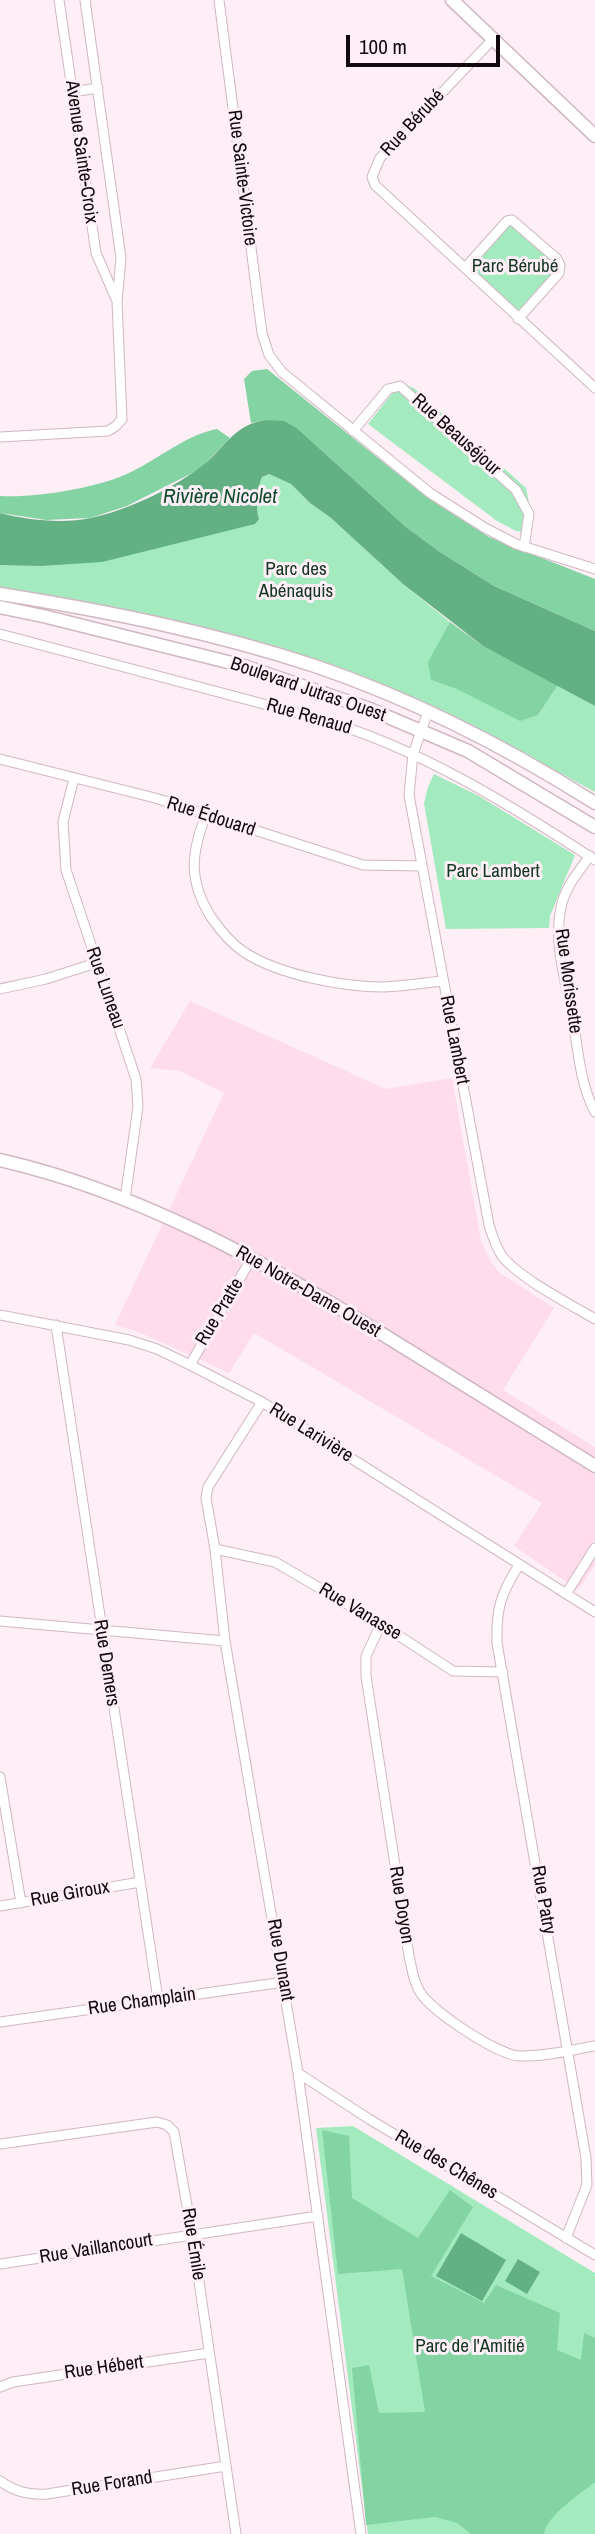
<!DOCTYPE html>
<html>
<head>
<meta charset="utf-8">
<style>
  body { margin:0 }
  #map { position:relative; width:595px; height:2534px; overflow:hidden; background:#feeef6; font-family:"Archivo Narrow",sans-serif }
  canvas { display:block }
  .scale { position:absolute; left:346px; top:35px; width:154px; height:32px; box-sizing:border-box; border:4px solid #11090d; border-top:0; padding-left:9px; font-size:21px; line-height:24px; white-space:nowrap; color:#11090d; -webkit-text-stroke:5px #feeef6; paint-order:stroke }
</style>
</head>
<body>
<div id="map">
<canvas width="595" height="2534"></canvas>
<div class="scale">100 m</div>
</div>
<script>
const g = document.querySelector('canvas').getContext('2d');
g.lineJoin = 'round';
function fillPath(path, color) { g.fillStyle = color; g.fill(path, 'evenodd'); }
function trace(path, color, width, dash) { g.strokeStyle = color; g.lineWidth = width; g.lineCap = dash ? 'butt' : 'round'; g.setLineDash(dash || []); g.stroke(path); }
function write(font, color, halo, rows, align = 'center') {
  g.font = font + ' "Archivo Narrow",sans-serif'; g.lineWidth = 6; g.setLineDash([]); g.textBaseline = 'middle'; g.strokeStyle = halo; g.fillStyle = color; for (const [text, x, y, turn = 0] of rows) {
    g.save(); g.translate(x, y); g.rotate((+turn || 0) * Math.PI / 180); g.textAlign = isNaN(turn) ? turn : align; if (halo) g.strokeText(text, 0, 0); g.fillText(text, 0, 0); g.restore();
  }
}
const built = new Path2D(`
  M190,1001L386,1089L452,1078L481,1241L491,1262L500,1273L554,1308L503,1390L595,1447V1565L578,1590L514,1546L542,1503L307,1364L254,1333L229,1373L141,1333L115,1325L224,1093L180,1071L150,1068Z`);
const green = new Path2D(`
  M507,221L560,265L518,319L465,268Z
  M405,384L415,389L526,488C529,502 533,520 527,533L516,531L497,521L368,424L397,387Z
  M269,474L291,484L310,503L331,518L403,584L450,622L443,637L431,680L538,715L558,685L595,706V792C542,764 490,732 435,707C298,644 148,609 0,589V565L259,519C255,506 257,490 262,477Z
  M434,774L479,796L575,855L550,916L549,928L446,929L424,803L428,787Z
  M353,2126L595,2273V2534H368L316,2128Z`);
const forest = new Path2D(`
  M267,369L428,498L489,537L595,579V631L494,586L440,552L406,527L298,429L266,420L251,423L244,379L252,371Z
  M217,429L230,438L200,469L127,506L90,518L46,520L0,513V496C36,498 99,488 131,472C160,458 186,435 217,429Z
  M450,622L483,646L558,685L538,715L520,721L457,689L431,680L428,662Z
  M322,2130L349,2136L352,2198L418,2238L450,2190L473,2207L431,2276L484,2303L496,2285L560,2313L557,2350L581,2360L584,2333L595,2338V2482C580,2494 547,2515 544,2534H471L457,2523L435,2517L366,2525L352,2368L369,2365L379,2413L425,2412L402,2269L338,2274Z`);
const water = new Path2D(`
  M266,420L284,421L298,429L406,527L440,552L494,586L595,631V706L483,646L403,584L331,518L310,503L291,484L269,474L262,477C257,490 255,506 259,519L255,524L102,562L41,566L0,565V513C28,520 62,524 91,518C127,510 168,491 198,469C224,451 231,425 266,420Z
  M461,2233L506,2260L482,2301L436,2276Z
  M518,2259L540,2272L527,2294L505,2281Z`);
const street = new Path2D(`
  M59,0L96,253L116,299
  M219,0L262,333L269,355L282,372L430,493L485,528L516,544L595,569
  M493,39L380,158L372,177L375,185L595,388
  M72,92L98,88
  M465,268L507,221L512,220L557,259L560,265L559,273L518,319
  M353,431L388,389L400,386L516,490L529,514L524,547
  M0,437L108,431L116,426L122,419L117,301L121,258L85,0
  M0,634L320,719C419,748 509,804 595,860
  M428,712L413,754L409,795L489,1225C492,1235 496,1247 502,1256C519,1278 570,1304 595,1319
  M0,759L155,798L363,865L422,866
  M74,778L63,822L66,870L136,1079L138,1107L125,1199
  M206,815C191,853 188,880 211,917C220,930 230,943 244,952C279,975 343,987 384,987C404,986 424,983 443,981
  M590,856C578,872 565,888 561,907C553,943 566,983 573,1019C578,1050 580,1084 595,1112
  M0,989L46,979L96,963
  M0,1315L129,1340L157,1349L190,1365L262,1402L595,1612
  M56,1325L158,1999
  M190,1365L251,1259
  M262,1402L208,1487L206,1498L215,1549L225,1641L298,2073L361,2534
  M215,1549L275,1562L381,1624L453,1671L503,1672
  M519,1565C501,1593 496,1609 497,1643L586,2158L587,2185L566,2238
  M566,1594L595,1548
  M0,1621L225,1641
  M381,1624L366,1656V1676L409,1956C412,1968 413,1982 420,1992C431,2011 498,2055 519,2056C544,2057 571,2050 595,2046
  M0,1777L21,1903
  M0,1906L140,1882
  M0,2022L284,1982
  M298,2073L369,2119L595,2255
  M0,2144L157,2122L167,2125L174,2132L192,2234L236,2534
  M0,2264L318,2216
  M0,2387L13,2382L209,2353
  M0,2481C15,2492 29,2495 47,2494L226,2466`);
const secondary = new Path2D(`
  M452,0L595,136
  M0,594C106,611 212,632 315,666C412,699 508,748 595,803
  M0,607L43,616L244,666L367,708L468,751L595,827
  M0,1160C136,1191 261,1260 379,1332C451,1376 523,1421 595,1466`);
const streetNames = [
  ["Rue Bérubé",413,123,-47],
  ["Avenue Sainte-Croix",81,152,82],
  ["Rue Sainte-Victoire",242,178,83],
  ["Rue Beauséjour",456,435,42],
  ["Boulevard Jutras Ouest",308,690,19],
  ["Rue Renaud",309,717,16],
  ["Rue Édouard",211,817,18],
  ["Rue Morissette",568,981,82],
  ["Rue Luneau",105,988,71],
  ["Rue Lambert",454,1040,79],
  ["Rue Notre-Dame Ouest",308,1292,30],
  ["Rue Pratte",220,1312,-59],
  ["Rue Larivière",311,1433,32],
  ["Rue Vanasse",360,1612,31],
  ["Rue Demers",106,1663,81],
  ["Rue Giroux",70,1894,-10],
  ["Rue Patry",543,1900,80],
  ["Rue Doyon",401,1905,81],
  ["Rue Dunant",280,1960,80],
  ["Rue Champlain",142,2002,-8],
  ["Rue des Chênes",446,2165,31],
  ["Rue Émile",193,2244,81],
  ["Rue Vaillancourt",96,2249,-9],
  ["Rue Hébert",104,2368,-8],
  ["Rue Forand",112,2484,-9]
];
const parkNames = [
  ["Parc Bérubé",515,267],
  ["Parc des",296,570],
  ["Abénaquis",296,592],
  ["Parc Lambert",493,872],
  ["Parc de l'Amitié",470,2347]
];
const waterNames = [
  ["Rivière Nicolet",220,497]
];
fillPath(built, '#fedcec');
fillPath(green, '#a3ebbe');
fillPath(forest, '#84d3a3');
fillPath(water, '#63b183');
trace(street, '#d0b7c3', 11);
trace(secondary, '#d0b7c3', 15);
trace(street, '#fff', 9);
trace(secondary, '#fff', 12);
write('19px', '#11090d', '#feeef6', streetNames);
write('19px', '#133622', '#feeef6', parkNames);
write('italic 21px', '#0e4c2d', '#feeef6', waterNames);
</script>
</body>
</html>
